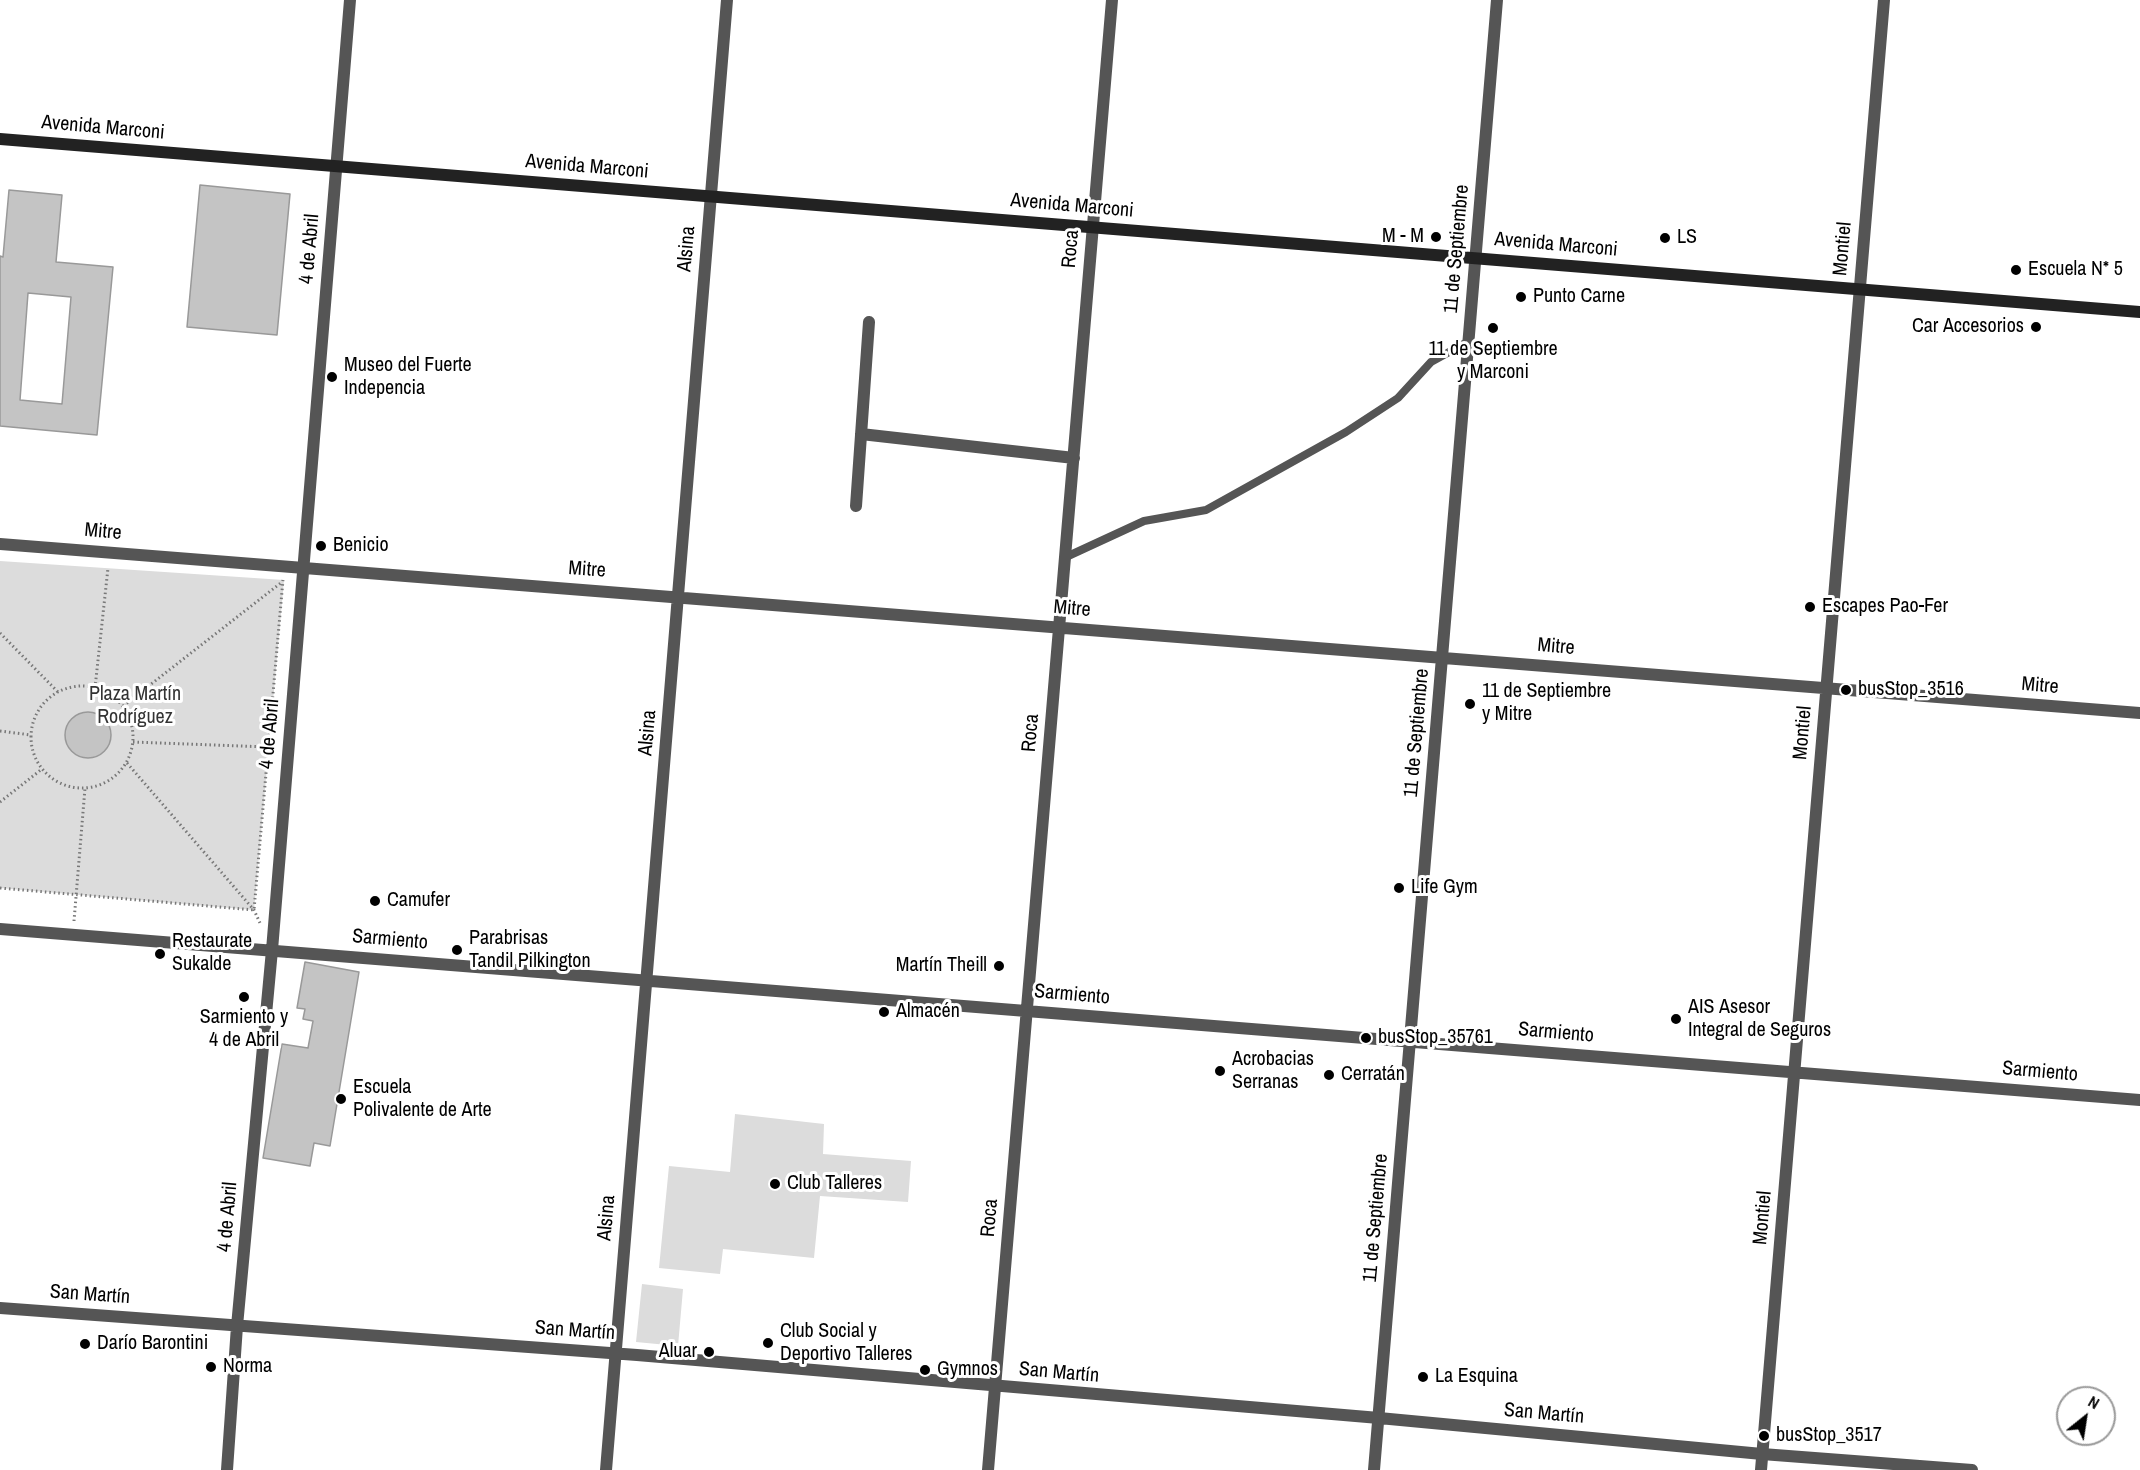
<!DOCTYPE html>
<html>
<head>
<meta charset="utf-8">
<style>
  body { margin:0 }
  #map { position:relative; width:2140px; height:1470px; overflow:hidden; background:#fff; font-family:"Archivo Narrow",sans-serif }
  canvas { display:block }
  .north { position:absolute; left:2056px; top:1386px; width:60px; height:60px; box-sizing:border-box; background:#fff; border:2px solid #999; border-radius:50%; rotate:30deg; font-size:16px; font-weight:700; line-height:24px; text-align:center; color:#000 }
  .north::after { content:''; display:block; margin:auto; width:21px; height:27px; background:#000; clip-path:polygon(50% 0,100% 100%,50% 72%,0 100%) }
</style>
</head>
<body>
<div id="map">
<canvas width="2140" height="1470"></canvas>
<div class="north">N</div>
</div>
<script>
const g = document.querySelector('canvas').getContext('2d');
g.lineJoin = 'round';
function fillPath(path, color) { g.fillStyle = color; g.fill(path, 'evenodd'); }
function trace(path, color, width, dash) { g.strokeStyle = color; g.lineWidth = width; g.lineCap = dash ? 'butt' : 'round'; g.setLineDash(dash || []); g.stroke(path); }
function write(font, color, halo, rows, align = 'center') {
  g.font = font + ' "Archivo Narrow",sans-serif'; g.lineWidth = 6; g.setLineDash([]); g.textBaseline = 'middle'; g.strokeStyle = halo; g.fillStyle = color; for (const [text, x, y, turn = 0] of rows) {
    g.save(); g.translate(x, y); g.rotate((+turn || 0) * Math.PI / 180); g.textAlign = isNaN(turn) ? turn : align; if (halo) g.strokeText(text, 0, 0); g.fillText(text, 0, 0); g.restore();
  }
}
const green = new Path2D(`
  M0,561L284,580L254,910L0,888Z
  M735,1114L824,1124L823,1154L911,1161L908,1202L820,1196L814,1258L723,1249L720,1274L659,1268L669,1166L730,1172Z
  M642,1284L683,1289L678,1346L636,1342Z`);
const building = new Path2D(`
  M200,185L290,194L277,335L187,327Z
  M9,190L62,195L56,262L113,267L97,435L0,426V256L3,257ZM28,293L71,297L62,404L20,400Z
  M65 735a23 23 0 1 1 46 0a23 23 0 1 1-46 0Z
  M305,962L359,972L330,1146L314,1143L310,1166L263,1158L282,1044L308,1048L313,1021L303,1019L305,1009L297,1008Z`);
const path = new Path2D(`
  M0,633L58,692
  M31 737a51 51 0 1 1 102 0a51 51 0 1 1-102 0Z
  M95,688L108,568
  M123,706L282,582
  M0,731L31,735
  M133,742L267,747
  M127,763L254,910L260,923
  M0,802L42,769
  M0,888L254,910L283,580
  M74,921L85,788`);
const service = new Path2D(`
  M1066,557L1144,521L1206,510L1346,432L1398,398L1431,362L1469,341`);
const minor = new Path2D(`
  M861,434L1074,458
  M856,506L869,322
  M0,544L2140,713
  M0,929L2140,1100
  M0,1308L637,1355L1379,1418L1762,1454L1972,1470
  M227,1470L237,1326L272,950L350,0
  M606,1470L727,0
  M988,1470L1112,0
  M1374,1470L1497,0
  M1761,1470L1884,0`);
const secondary = new Path2D(`
  M0,139L2140,312`);
const markers = [
  [1436,237,6,"#000"],
  [1665,238,6,"#000"],
  [2016,270,6,"#000"],
  [1521,297,6,"#000"],
  [2036,327,6,"#000"],
  [1493,328,6,"#000"],
  [332,377,6,"#000"],
  [321,546,6,"#000"],
  [1810,607,6,"#000"],
  [1846,690,6,"#000"],
  [1470,704,6,"#000"],
  [1399,888,6,"#000"],
  [375,901,6,"#000"],
  [457,950,6,"#000"],
  [160,954,6,"#000"],
  [999,966,6,"#000"],
  [244,997,6,"#000"],
  [884,1012,6,"#000"],
  [1676,1019,6,"#000"],
  [1366,1038,6,"#000"],
  [1220,1071,6,"#000"],
  [1329,1075,6,"#000"],
  [341,1099,6,"#000"],
  [775,1184,6,"#000"],
  [768,1343,6,"#000"],
  [85,1344,6,"#000"],
  [709,1352,6,"#000"],
  [211,1367,6,"#000"],
  [925,1370,6,"#000"],
  [1423,1377,6,"#000"],
  [1764,1436,6,"#000"]
];
const streetNames = [
  ["Avenida Marconi",103,128,5],
  ["Avenida Marconi",587,167,5],
  ["Avenida Marconi",1072,206,5],
  ["Avenida Marconi",1556,245,5],
  ["4 de Abril",310,249,-85],
  ["Alsina",687,249,-85],
  ["Roca",1071,249,-85],
  ["11 de Septiembre",1457,249,-85],
  ["Montiel",1843,249,-85],
  ["Mitre",103,532,5],
  ["Mitre",587,570,4],
  ["Mitre",1072,609,5],
  ["Mitre",1556,647,5],
  ["Mitre",2040,686,5],
  ["Alsina",648,733,-85],
  ["Roca",1031,733,-85],
  ["11 de Septiembre",1417,733,-85],
  ["Montiel",1803,733,-85],
  ["4 de Abril",270,734,-85],
  ["Sarmiento",390,940,5],
  ["Sarmiento",1072,995,5],
  ["Sarmiento",1556,1033,5],
  ["Sarmiento",2040,1072,5],
  ["4 de Abril",228,1217,-85],
  ["Alsina",607,1218,-85],
  ["Roca",990,1218,-85],
  ["11 de Septiembre",1376,1218,-85],
  ["Montiel",1763,1218,-85],
  ["San Martín",90,1295,4],
  ["San Martín",575,1331,4],
  ["San Martín",1059,1373,5],
  ["San Martín",1544,1414,5]
];
const poiNames = [
  ["M - M",1424,237,"right"],
  ["LS",1677,238],
  ["Escuela N* 5",2028,270],
  ["Punto Carne",1533,297],
  ["Car Accesorios",2024,327,"right"],
  ["11 de Septiembre",1493,350,"center"],
  ["y Marconi",1493,373,"center"],
  ["Museo del Fuerte",344,366],
  ["Indepencia",344,389],
  ["Benicio",333,546],
  ["Escapes Pao-Fer",1822,607],
  ["busStop_3516",1858,690],
  ["11 de Septiembre",1482,692],
  ["y Mitre",1482,715],
  ["Life Gym",1411,888],
  ["Camufer",387,901],
  ["Parabrisas",469,939],
  ["Tandil Pilkington",469,962],
  ["Restaurate",172,942],
  ["Sukalde",172,965],
  ["Martín Theill",987,966,"right"],
  ["AIS Asesor",1688,1008],
  ["Integral de Seguros",1688,1031],
  ["Almacén",896,1012],
  ["Sarmiento y",244,1018,"center"],
  ["4 de Abril",244,1041,"center"],
  ["busStop_35761",1378,1038],
  ["Acrobacias",1232,1060],
  ["Serranas",1232,1083],
  ["Cerratán",1341,1075],
  ["Escuela",353,1088],
  ["Polivalente de Arte",353,1111],
  ["Club Talleres",787,1184],
  ["Club Social y",780,1332],
  ["Deportivo Talleres",780,1355],
  ["Darío Barontini",97,1344],
  ["Aluar",697,1352,"right"],
  ["Norma",223,1367],
  ["Gymnos",937,1370],
  ["La Esquina",1435,1377],
  ["busStop_3517",1776,1436]
];
const parkNames = [
  ["Plaza Martín",135,695],
  ["Rodríguez",135,718]
];
fillPath(green, '#dcdcdc');
fillPath(building, '#c4c4c4');
trace(building, '#999', 1.5);
trace(path, '#777', 3, [1.5, 3]);
trace(service, '#555', 8);
trace(minor, '#555', 12);
trace(secondary, '#222', 12);
for (const [x, y, r, color] of markers) { const dot = new Path2D(); dot.arc(x, y, r, 0, 2 * Math.PI); g.fillStyle = color; g.fill(dot); trace(dot, '#fff', 2); }
write('20px', '#000', '#fff', streetNames);
write('20px', '#000', '#fff', poiNames, 'left');
write('20px', '#333', '#fff', parkNames);
</script>
</body>
</html>
